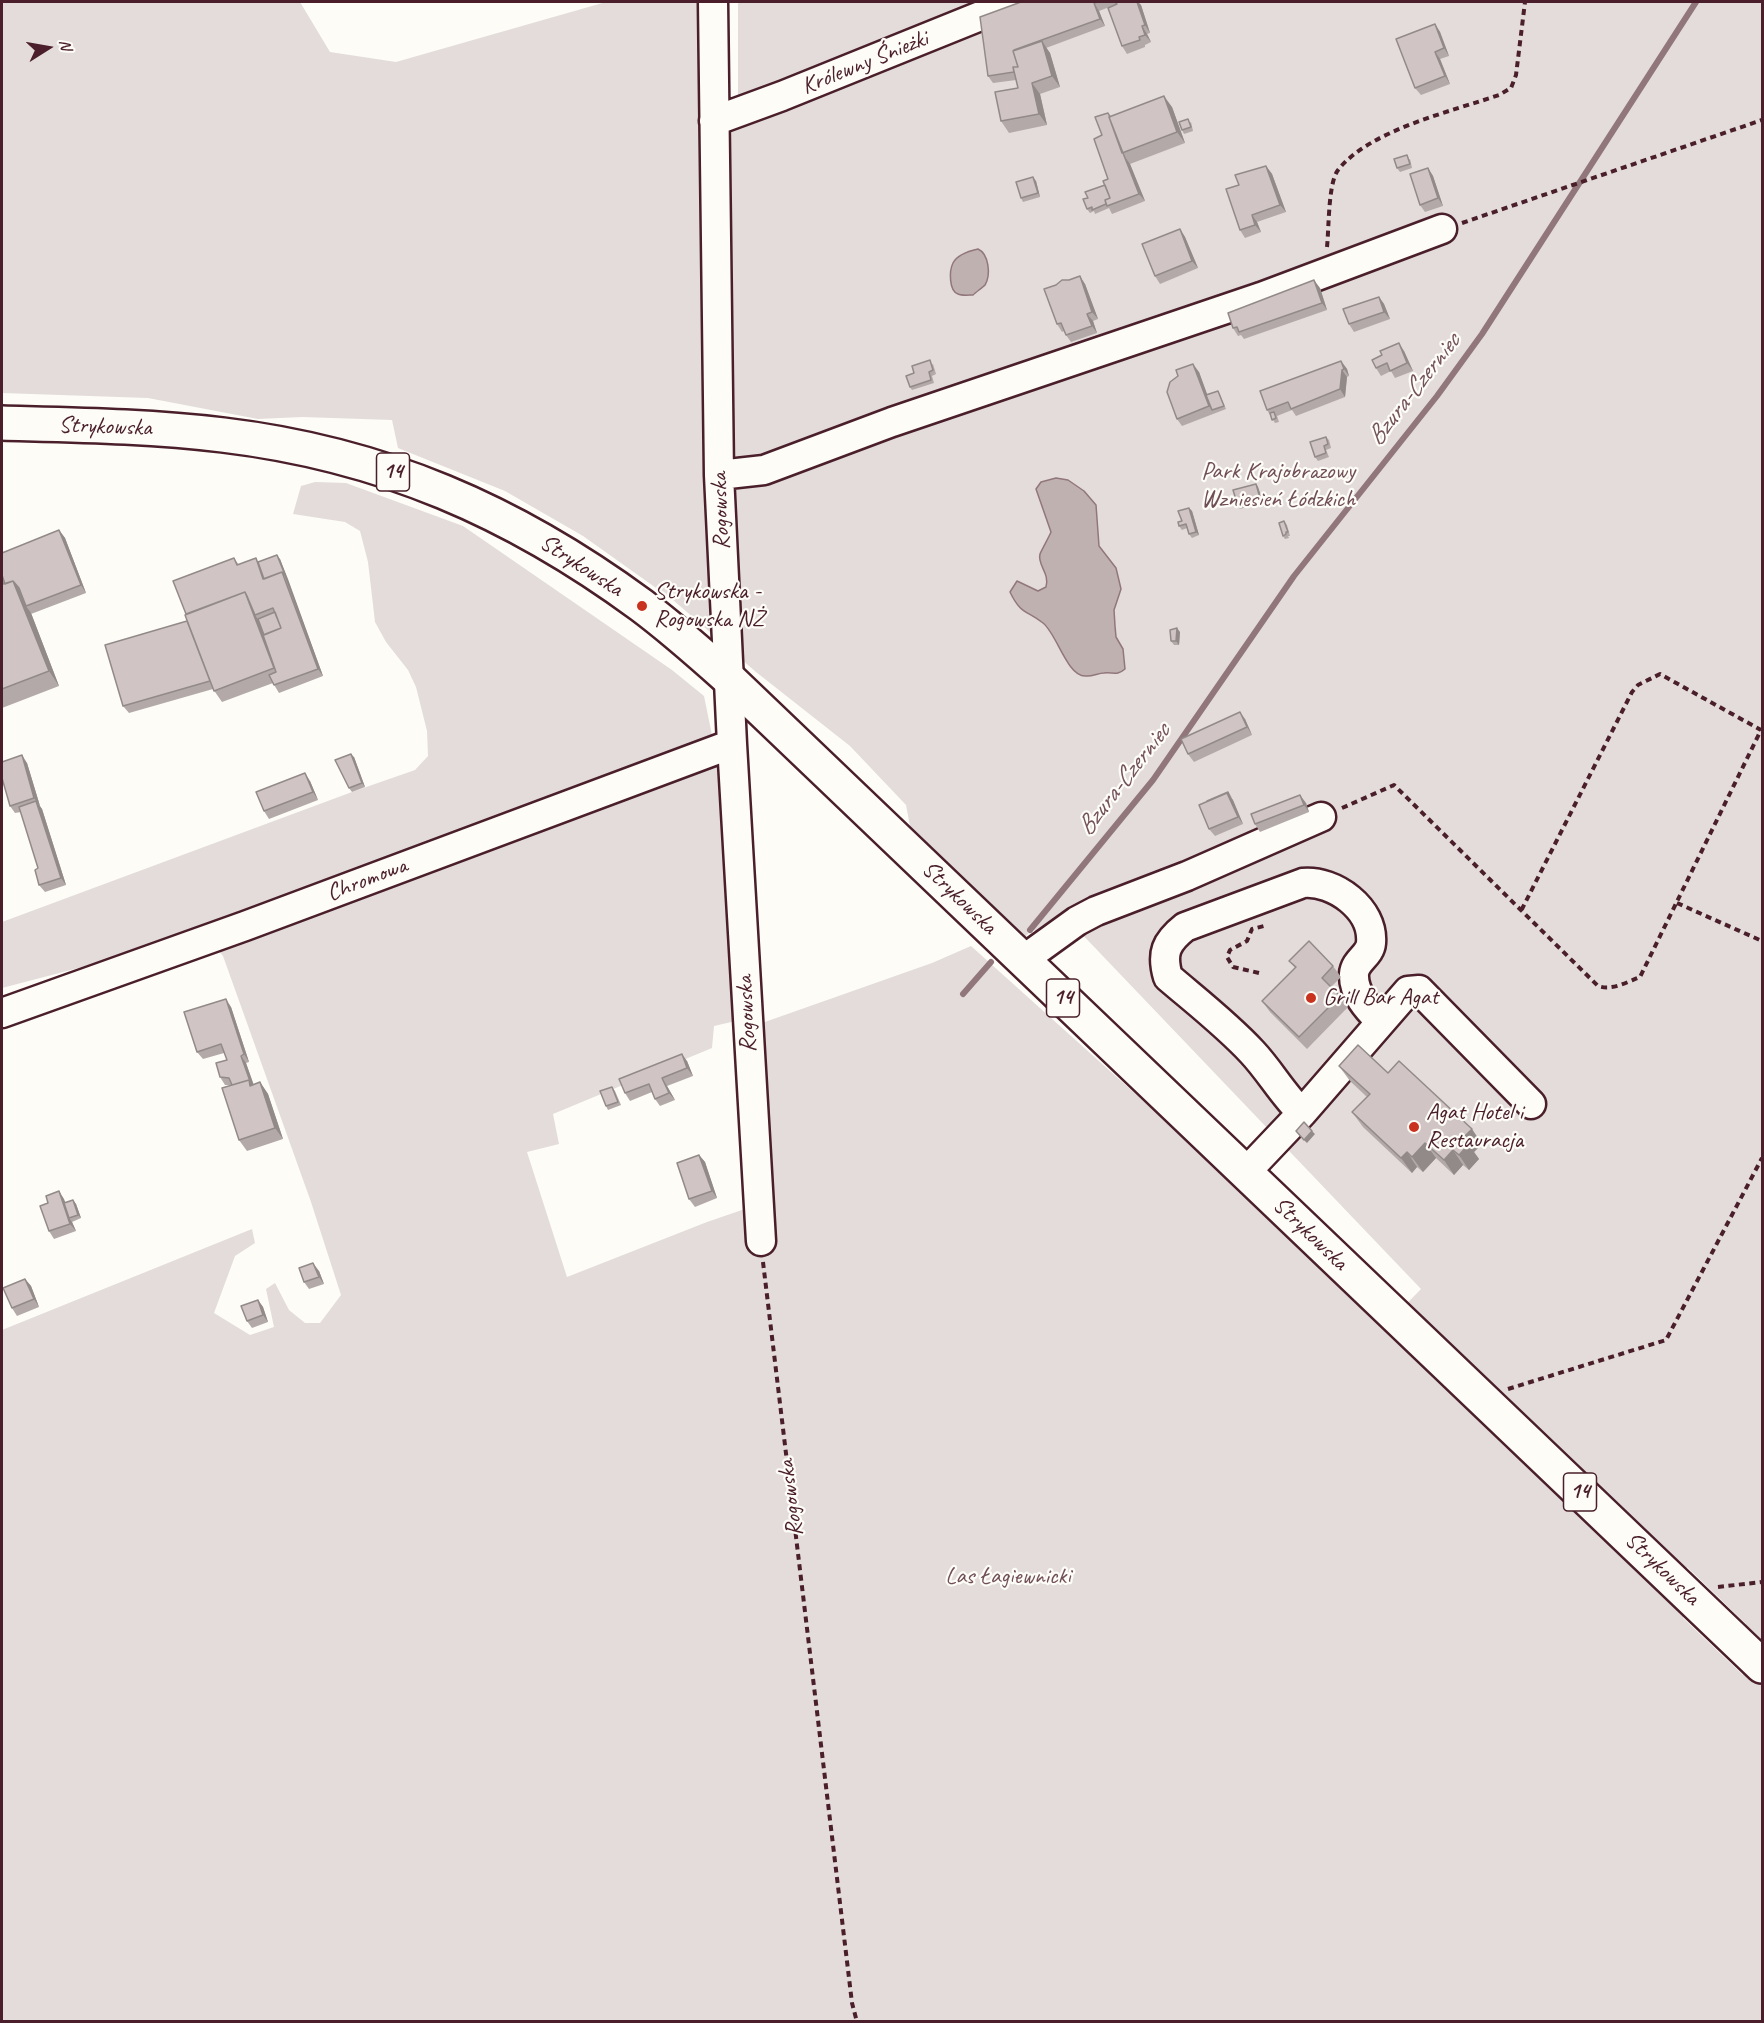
<!DOCTYPE html>
<html>
<head>
<meta charset="utf-8">
<style>
  body { margin:0 }
  #map { position:relative; width:1764px; height:2023px; overflow:hidden; background:#fdfcf7; font-family:Caveat,sans-serif }
  canvas { display:block }
  .frame { position:absolute; inset:0; border:3px solid #4a1f2b; pointer-events:none }
  .north { position:absolute; left:18px; top:18px; width:60px; height:60px; -webkit-text-stroke:4px #fdfcf7; paint-order:stroke; rotate:79deg; font-size:16px; font-weight:700; line-height:24px; text-align:center; color:#4a1f2b }
  .north::after { content:''; display:block; margin:auto; width:21px; height:27px; background:#4a1f2b; clip-path:polygon(50% 0,100% 100%,50% 72%,0 100%) }
</style>
</head>
<body>
<div id="map">
<canvas width="1764" height="2023"></canvas>
<div class="frame"></div>
<div class="north">N</div>
</div>
<script>
const g = document.querySelector('canvas').getContext('2d');
g.lineJoin = 'round';
function fillPath(path, color) { g.fillStyle = color; g.fill(path, 'evenodd'); }
function trace(path, color, width, dash) { g.strokeStyle = color; g.lineWidth = width; g.lineCap = dash ? 'butt' : 'round'; g.setLineDash(dash || []); g.stroke(path); }
function write(font, color, halo, rows, align = 'center') {
  g.font = font + ' Caveat,sans-serif'; g.lineWidth = 4.5; g.setLineDash([]); g.textBaseline = 'middle'; g.strokeStyle = halo; g.fillStyle = color; for (const [text, x, y, turn = 0] of rows) {
    g.save(); g.translate(x, y); g.rotate((+turn || 0) * Math.PI / 180); g.textAlign = isNaN(turn) ? turn : align; if (halo) g.strokeText(text, 0, 0); g.fillText(text, 0, 0); g.restore();
  }
}
const green = new Path2D(`
  M2,2H300L330,52L396,62L606,2H702L704,143L738,127V2H1762V2021H2V1330L252,1229L255,1243L235,1256L214,1313L250,1335L274,1327L266,1289L275,1283L289,1310L305,1323H320L341,1295L311,1202L223,956L198,927L86,966L2,988V922L352,792L415,770L428,756L427,731L416,687L408,670L386,642L375,622L368,562L360,531L345,522L293,514L301,486L315,482L346,483L463,526L672,670L704,696L724,794L740,1020L714,1026L712,1048L553,1114L559,1144L527,1152L567,1277L707,1222L774,1199L762,1073V1023L932,963L971,946L1389,1322L1421,1289L1077,929L1056,952L1033,929L1025,937L910,826L906,805L850,746L756,672L673,600L583,536L505,491L398,448L392,420L302,417L258,419L148,398L2,393ZM1687,1567L1746,1624L1743,1675L1683,1618Z`);
const water = new Path2D(`
  M978,249C989,254 991,275 985,285C982,288 976,292 973,295C969,295 962,296 958,294C949,291 949,271 953,263C957,255 969,251 978,249Z
  M1056,478L1068,480L1084,491L1096,505L1099,546L1116,568L1121,589L1114,610L1115,626L1116,637L1123,649L1125,669C1117,676 1113,672 1104,673C1098,673 1092,677 1085,676C1067,676 1057,634 1043,623C1027,610 1021,615 1010,592L1017,581L1038,591L1046,587C1050,573 1037,565 1040,554C1041,551 1049,537 1051,532L1036,489L1041,482Z`);
const stream = new Path2D(`
  M1030,930L1153,780L1294,576L1437,396L1482,334L1696,2
  M963,994L991,962`);
const path = new Path2D(`
  M1462,223L1762,120
  M1327,247C1329,229 1328,183 1338,170C1369,130 1453,111 1499,95L1511,88L1516,75L1525,2
  M1342,808L1394,785L1598,986C1612,991 1627,982 1640,977L1761,730L1660,674L1638,685L1632,692L1522,909
  M1677,903L1762,941
  M1259,973L1233,967L1227,957L1230,950L1247,941L1252,929L1264,926
  M763,1262L852,2003L857,2022
  M1508,1389L1666,1340L1762,1158
  M1718,1587L1762,1582`);
const minor = new Path2D(`
  M713,2L719,475L732,744L761,1241
  M714,121L782,96L1015,2
  M719,475L764,470L892,422L1261,297L1442,229
  M1023,960L1077,921L1096,911L1187,876L1321,817
  M2,1013L245,926L732,744
  M1302,1113C1283,1095 1270,1071 1252,1052C1227,1025 1196,1001 1168,977C1161,953 1166,942 1185,927L1303,883C1334,880 1374,909 1371,943C1370,956 1355,960 1354,974C1353,993 1368,1009 1380,1021
  M1246,1172L1302,1113L1408,991L1419,990L1531,1104`);
const major = new Path2D(`
  M2,423C75,425 150,426 223,435C382,454 513,511 641,605C672,628 700,653 728,678L1762,1666`);
const wall = new Path2D(`
  M1021,2H1138L1141,5L1150,33L1147,34L1151,42L1145,45V47L1127,54L1122,46L1117,4L1099,11L1105,26L1046,48L1050,53L1060,87L1040,94L1047,125L1009,133L1001,121L1018,88L1016,80L993,83L988,76Z
  M1435,24L1440,32L1449,56L1440,59L1450,84L1421,95L1415,88Z
  M1172,107L1185,143L1130,164L1145,201L1112,214L1109,208L1095,214L1094,211L1090,213L1087,209L1088,198L1105,185L1108,179L1102,135L1108,113L1111,116Z
  M1191,122L1193,131L1184,134L1182,130Z
  M1410,159L1412,168L1400,172L1397,168Z
  M1266,166L1272,174L1286,212L1257,222L1261,232L1245,238L1240,230Z
  M1428,168L1433,176L1443,206L1425,212L1420,205Z
  M1036,181L1040,197L1023,202L1021,198Z
  M1180,229L1185,237L1198,268L1160,284L1155,276Z
  M1085,284L1098,319L1093,321L1097,333L1071,342L1066,335L1064,331L1062,332L1057,324Z
  M1320,288L1327,310L1244,339L1241,335L1238,336L1233,328Z
  M1379,297L1384,304L1390,319L1354,332L1349,324Z
  M1404,351L1413,371L1395,378L1391,371L1381,376L1376,368L1382,355Z
  M1341,361L1347,369L1349,376L1347,377L1345,397L1296,416L1292,410L1277,416L1279,422L1275,423L1267,410Z
  M933,364L936,374L932,376L934,383L912,390L910,387L914,373Z
  M1199,372L1207,395L1218,391L1220,395L1226,409L1182,426L1177,419Z
  M1326,437L1329,440L1331,448L1326,450L1329,457L1318,461L1315,457Z
  M1256,484L1258,487L1263,502L1240,509L1238,506Z
  M1189,508L1192,511L1199,535L1192,538L1189,534L1187,528L1182,530L1179,526Z
  M1284,521L1287,525L1290,536H1288L1289,538L1285,539L1283,536Z
  M59,530L65,538L86,593L31,614V613L59,686L2,708V553Z
  M234,558L239,565L256,558L258,562L280,559L323,676L279,693L273,683L222,702L213,689L129,713L123,706Z
  M1180,632L1179,645H1174L1171,641Z
  M1245,719L1252,735L1194,762L1188,754Z
  M354,757L365,787L352,792L349,788Z
  M27,763L40,806L42,809L66,885L45,892L39,885L38,868L21,812L15,813L10,806Z
  M310,781L318,800L269,819L264,811Z
  M1228,792L1231,796L1243,824L1215,836L1209,829Z
  M1306,803L1309,812L1260,832L1255,824Z
  M1289,961L1333,966L1341,977L1331,987L1340,996L1348,1007L1307,1049L1270,1012L1262,1001L1295,968Z
  M231,1007L249,1062L246,1063L254,1085L260,1082L268,1094L283,1139L247,1151L239,1140L232,1085H225L220,1077L227,1060L224,1053L203,1059L197,1052Z
  M687,1061L693,1076L667,1086L675,1100L660,1106L655,1099L652,1092L630,1101L625,1093Z
  M1339,1066L1388,1073L1482,1144L1474,1152L1479,1159L1469,1170L1463,1165L1454,1175L1436,1158L1423,1172L1417,1167L1412,1173L1363,1127L1352,1112L1367,1097L1350,1081Z
  M612,1087L615,1091L621,1105L608,1110L606,1106Z
  M699,1155L705,1162L717,1198L695,1207L689,1199Z
  M59,1191L65,1203L73,1200L76,1204L81,1218L72,1222L76,1231L54,1239L49,1231L48,1203Z
  M319,1271L324,1284L309,1289L304,1282Z
  M25,1279L31,1286L39,1307L17,1316L12,1308Z
  M258,1300L263,1307L268,1322L252,1328L247,1321Z`);
const shadedWall = new Path2D(`
  M1137,2H1138L1141,5L1150,33L1145,25Z
  M1094,3L1099,11L1105,26L1100,19Z
  M1435,24L1440,32L1449,56L1444,48Z
  M1142,26L1147,34L1151,42L1145,35Z
  M1042,41L1050,53L1060,87L1052,76Z
  M1435,52L1440,59L1450,84L1445,76Z
  M1032,83L1040,94L1047,125L1039,114Z
  M1164,96L1172,107L1185,143L1177,132Z
  M1125,157L1130,164L1145,201L1139,194Z
  M1266,166L1272,174L1286,212L1280,205Z
  M1428,168L1433,176L1443,206L1438,198Z
  M1033,177L1036,181L1040,197L1038,193Z
  M1252,215L1257,222L1261,232L1255,225Z
  M1180,229L1185,237L1198,268L1192,261Z
  M1080,276L1085,284L1098,319L1092,312Z
  M1314,280L1320,288L1327,310L1322,303Z
  M1379,297L1384,304L1390,319L1384,312Z
  M1087,314L1093,321L1097,333L1092,326Z
  M1399,343L1404,351L1413,371L1407,363Z
  M1341,361L1347,369L1349,376L1344,369Z
  M1193,364L1199,372L1213,410H1212L1209,406Z
  M1342,370L1347,377L1345,397L1340,389Z
  M1256,484L1258,487L1263,502L1260,498Z
  M1189,508L1192,511L1199,535L1196,532Z
  M59,530L65,538L86,593L81,585Z
  M277,555L280,559L288,579L323,676L318,669Z
  M13,581L24,595L26,606L31,613L59,686L49,671Z
  M245,592L253,604L255,615L259,621L282,680L274,668Z
  M1177,628L1180,632L1179,645L1176,641Z
  M1240,712L1245,719L1252,735L1247,727Z
  M351,754L354,757L365,787L362,783Z
  M22,755L27,763L40,806L34,798Z
  M305,773L310,781L318,800L313,792Z
  M1227,793L1233,800L1243,824L1238,817Z
  M1300,795L1306,803L1309,812L1304,805Z
  M36,801L42,809L66,885L61,878Z
  M226,999L231,1007L249,1062L244,1054Z
  M682,1054L687,1061L693,1076L687,1068Z
  M241,1056L246,1063L258,1098L250,1086Z
  M662,1078L667,1086L675,1100L669,1093Z
  M260,1082L268,1094L283,1139L275,1128Z
  M1472,1129L1482,1144L1474,1152L1479,1159L1469,1170L1459,1155L1462,1139Z
  M1312,1131L1315,1134L1307,1143L1304,1140Z
  M1425,1143L1436,1158L1423,1172L1412,1157Z
  M1453,1150L1463,1165L1454,1175L1444,1160Z
  M1407,1152L1417,1167L1412,1173L1401,1158Z
  M699,1155L705,1162L717,1198L712,1191Z
  M59,1191L64,1199L71,1217L69,1218L72,1222L76,1231L70,1224Z
  M73,1200L76,1204L81,1218L78,1215Z
  M313,1263L319,1271L324,1284L319,1277Z
  M25,1279L31,1286L39,1307L34,1299Z
  M258,1300L263,1307L268,1322L263,1315Z`);
const building = new Path2D(`
  M1021,2H1098L1094,3L1100,19L1014,50L1013,51L1018,67H1013L1014,72L988,76L980,17Z
  M1115,2H1137L1145,25L1142,26L1145,35L1139,37L1140,40L1122,46L1108,8L1117,4Z
  M1435,24L1444,48L1435,52L1445,76L1415,88L1396,39Z
  M1042,41L1052,76L1032,83L1039,114L1001,121L995,92L1018,88L1013,67H1018L1013,51Z
  M1164,96L1177,132L1122,153L1109,117Z
  M1108,113L1110,117H1109L1139,194L1107,206L1105,200L1110,198L1103,181L1108,179L1094,139L1102,135L1095,117Z
  M1188,119L1191,127L1182,130L1179,122Z
  M1407,155L1410,164L1397,168L1394,159Z
  M1266,166L1280,205L1252,215L1255,225L1240,230L1226,189L1239,185L1235,175Z
  M1428,168L1438,198L1420,205L1410,174Z
  M1033,177L1038,193L1021,198L1016,182Z
  M1105,185L1110,198L1105,200L1106,204L1092,210V207L1087,209L1083,199L1088,198L1085,192Z
  M1180,229L1192,261L1155,276L1142,244Z
  M1080,276L1092,312L1087,314L1092,326L1066,335L1061,323L1057,324L1044,289L1056,285L1062,280H1069Z
  M1314,280L1322,303L1239,332L1237,327L1233,328L1228,313Z
  M1379,297L1384,312L1349,324L1343,309Z
  M1399,343L1407,363L1390,371L1387,363L1376,368L1372,360L1382,355L1380,351Z
  M930,360L933,370L929,372L931,380L910,387L906,376L914,373L912,366Z
  M1341,361L1344,369L1342,370L1340,389L1291,409L1288,402L1267,410L1260,391Z
  M1193,364L1209,406L1177,419L1167,392L1170,382L1178,376L1176,370Z
  M1218,391L1224,406L1212,410L1206,395Z
  M1274,412L1276,418L1272,420L1270,413Z
  M1326,437L1328,444L1324,446L1326,453L1315,457L1310,442Z
  M1256,484L1260,498L1238,506L1233,490Z
  M1189,508L1196,532L1189,534L1186,524L1179,526L1178,522L1182,521L1178,511Z
  M1284,521L1288,532H1286V534L1283,536L1279,523Z
  M59,530L81,585L26,606L19,588L13,581L5,584L2,575V553Z
  M277,555L285,575L282,572L264,579L258,562Z
  M234,558L237,565L256,558L263,579L282,572L318,669L274,685L269,675L276,672L263,635L281,628L273,608L255,615L247,596L245,592L186,614L173,581Z
  M2,580L3,584L13,581L49,671L2,689Z
  M245,592L274,668L214,691L185,615Z
  M275,612L281,628L264,635L258,619Z
  M187,621L210,681L123,706L105,645Z
  M1177,628L1176,641H1171L1170,630Z
  M1240,712L1247,727L1188,754L1181,739Z
  M351,754L362,783L349,788L335,760Z
  M22,755L34,798L10,806L2,778V762Z
  M305,773L313,792L264,811L256,792Z
  M1228,792L1230,797L1227,793L1207,801Z
  M1227,793L1238,817L1209,829L1199,805Z
  M1300,795L1304,805L1255,824L1251,814Z
  M36,801L61,878L39,885L35,870L38,868L19,807Z
  M1309,941L1333,966L1322,978L1340,996L1299,1037L1262,1001L1296,967L1289,961Z
  M226,999L244,1054L241,1056L251,1084L249,1080L232,1085L229,1078L220,1077L216,1063L227,1060L221,1044L197,1052L184,1012Z
  M1358,1045L1388,1073L1399,1061L1472,1129L1462,1139L1469,1144L1459,1155L1453,1150L1444,1160L1425,1143L1412,1157L1407,1152L1401,1158L1352,1112L1370,1094L1339,1066Z
  M682,1054L687,1068L662,1078L669,1093L655,1099L649,1084L625,1093L619,1079Z
  M249,1080L250,1086L260,1082L275,1128L239,1140L222,1088Z
  M612,1087L618,1102L606,1106L600,1091Z
  M1304,1122L1312,1131L1304,1140L1296,1131Z
  M699,1155L712,1191L689,1199L677,1163Z
  M59,1191L70,1224L49,1231L40,1206L48,1203L46,1196Z
  M73,1200L78,1215L69,1218L64,1203Z
  M313,1263L319,1277L304,1282L299,1268Z
  M25,1279L34,1299L12,1308L3,1288Z
  M258,1300L263,1315L247,1321L241,1306Z`);
const markers = [
  [642,606,6,"#c8321e"],
  [1311,998,6,"#c8321e"],
  [1414,1127,6,"#c8321e"]
];
const shields = [
  [393,472,33],
  [1063,998,33],
  [1580,1492,33]
];
const shieldNames = [
  ["14",393,472],
  ["14",1063,998],
  ["14",1580,1492]
];
const streetNames = [
  ["Królewny Śnieżki",865,63,-22],
  ["Strykowska",105,427,2],
  ["Rogowska",721,511,-92],
  ["Strykowska",581,566,33],
  ["Chromowa",367,880,-21],
  ["Strykowska",959,898,44],
  ["Rogowska",747,1014,-93],
  ["Strykowska",1310,1234,44],
  ["Rogowska",791,1498,-97],
  ["Strykowska",1662,1569,44]
];
const parkNames = [
  ["Park Krajobrazowy",1278,472],
  ["Wzniesień Łódzkich",1278,500],
  ["Las Łagiewnicki",1008,1577]
];
const poiNames = [
  ["Strykowska -",654,592],
  ["Rogowska NŻ",654,620],
  ["Grill Bar Agat",1323,998],
  ["Agat Hotel i",1426,1113],
  ["Restauracja",1426,1141]
];
const waterNames = [
  ["Bzura-Czerniec",1414,390,-52],
  ["Bzura-Czerniec",1124,780,-52]
];
fillPath(green, '#e3dcda');
fillPath(water, '#c0b1b1');
trace(water, '#91777b', 1.5);
trace(stream, '#91777b', 6);
trace(minor, '#4a1f2b', 33);
trace(major, '#4a1f2b', 38);
trace(path, '#4a1f2b', 4, [6, 4.5]);
trace(minor, '#fdfcf7', 28);
trace(major, '#fdfcf7', 33);
fillPath(wall, '#b3a9a9');
fillPath(shadedWall, '#928a89');
fillPath(building, '#d0c5c4');
trace(building, '#928a89', 1.5);
for (const [x, y, r, color] of markers) { const dot = new Path2D(); dot.arc(x, y, r, 0, 2 * Math.PI); g.fillStyle = color; g.fill(dot); trace(dot, '#fdfcf7', 2); }
for (const [x, y, w] of shields) { const box = new Path2D(); box.roundRect(x - w / 2, y - 19, w, 38, 4.5); g.fillStyle = '#fdfcf7'; g.fill(box); trace(box, '#4a1f2b', 1.5); }
write('bold 22px', '#4a1f2b', null, shieldNames);
write('24px', '#4a1f2b', '#fdfcf7', streetNames);
write('24px', '#704e57', '#fdfcf7', parkNames);
write('24px', '#4a1f2b', '#fdfcf7', poiNames, 'left');
write('italic 26px', '#73525a', '#fdfcf7', waterNames);
</script>
</body>
</html>
